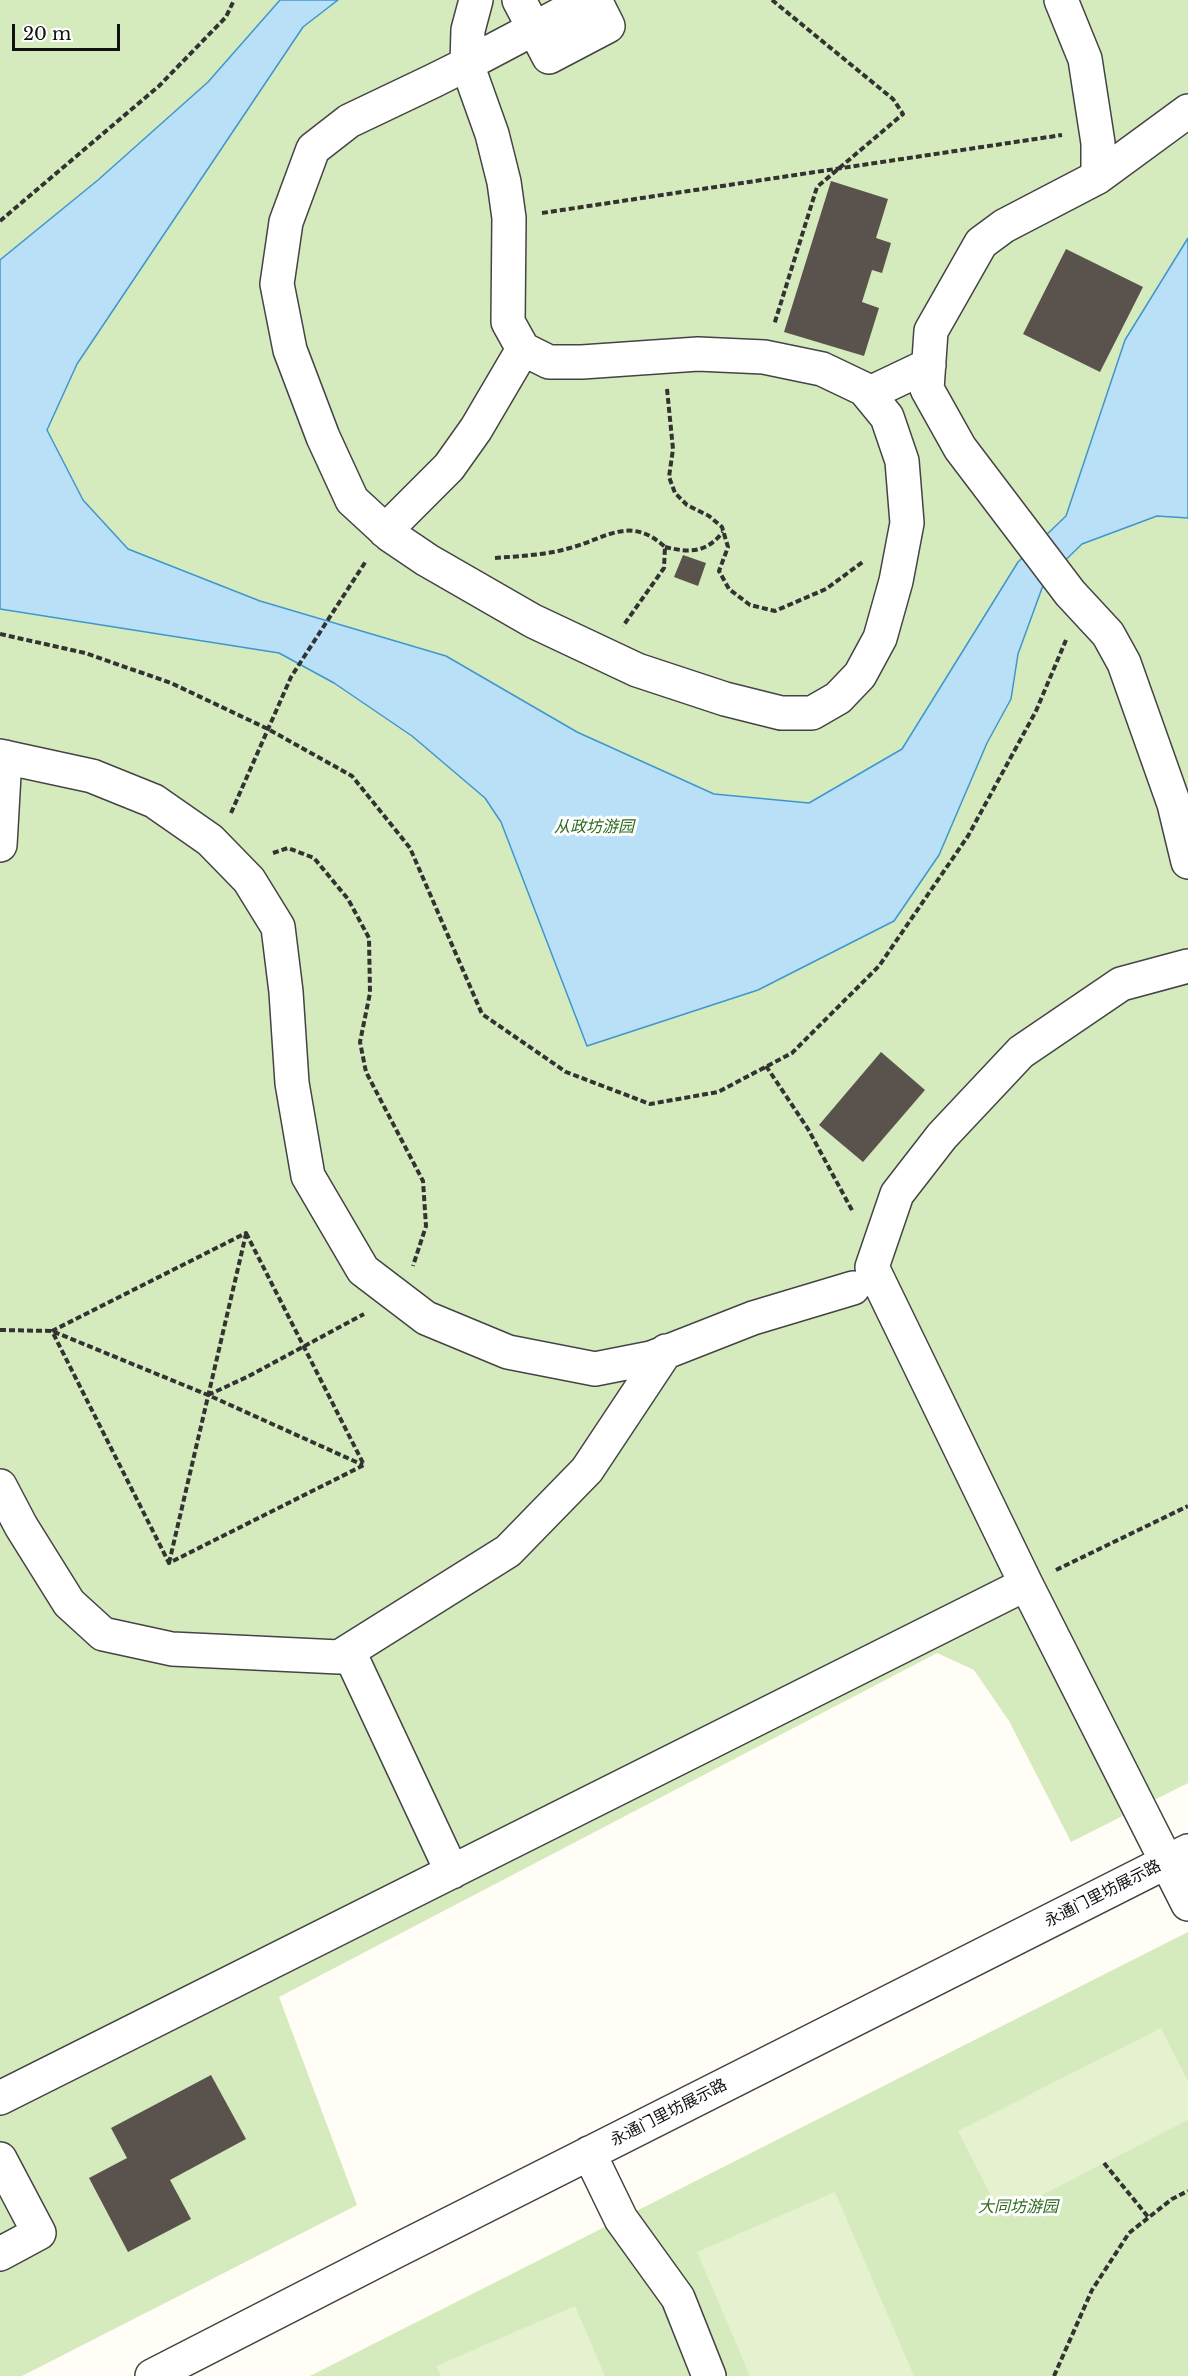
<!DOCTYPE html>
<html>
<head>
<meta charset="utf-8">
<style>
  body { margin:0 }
  #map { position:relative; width:1188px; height:2376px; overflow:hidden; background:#fffdf5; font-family:"Libre Baskerville",serif }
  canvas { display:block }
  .scale { position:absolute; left:12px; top:24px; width:108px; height:27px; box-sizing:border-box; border:3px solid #111; border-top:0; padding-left:8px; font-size:18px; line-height:21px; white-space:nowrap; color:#111; -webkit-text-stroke:4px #fff; paint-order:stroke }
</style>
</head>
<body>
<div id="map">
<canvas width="1188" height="2376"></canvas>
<div class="scale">20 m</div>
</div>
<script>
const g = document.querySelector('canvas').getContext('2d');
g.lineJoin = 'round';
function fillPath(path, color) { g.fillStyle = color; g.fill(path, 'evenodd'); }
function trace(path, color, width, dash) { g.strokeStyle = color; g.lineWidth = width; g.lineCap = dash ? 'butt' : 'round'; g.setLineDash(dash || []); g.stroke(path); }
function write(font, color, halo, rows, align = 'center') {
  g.font = font + ' "Libre Baskerville","Noto Sans SC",serif'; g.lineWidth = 6; g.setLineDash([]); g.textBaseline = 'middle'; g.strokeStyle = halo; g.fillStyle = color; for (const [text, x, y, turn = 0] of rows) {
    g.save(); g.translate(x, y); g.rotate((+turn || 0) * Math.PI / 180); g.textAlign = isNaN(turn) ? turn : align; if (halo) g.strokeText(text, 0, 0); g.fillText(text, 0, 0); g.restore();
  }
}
const green = new Path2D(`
  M0,0H1188V1783L1071,1842L1009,1721L974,1670L937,1653L279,1997L357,2205L22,2376H0Z
  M1188,1932V2376H310Z`);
const pitch = new Path2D(`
  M1161,2028L1188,2081V2120L1001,2216L958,2131Z
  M835,2192L914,2376H750L697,2252Z
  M575,2306L605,2376H441L436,2366Z`);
const water = new Path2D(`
  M280,0H338L303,27L77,364L47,430L83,500L128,549L260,601L446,656L577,732L714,794L809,803L902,749L1018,562L1066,516L1125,340L1188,238V518L1157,516L1082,544L1045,580L1018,654L1011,699L987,743L939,855L894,921L758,990L587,1046L501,822L485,798L412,736L334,683L279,653L0,609V260L98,180L208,82Z`);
const building = new Path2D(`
  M831,181L888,199L876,238L891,243L882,273L872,270L862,302L879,308L864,356L784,332Z
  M1066,249L1143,287L1100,372L1023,334Z
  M683,555L706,563L698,586L674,577Z
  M881,1052L925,1090L863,1162L819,1125Z
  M211,2075L246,2139L170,2180L191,2219L128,2252L89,2178L127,2158L111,2128Z`);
const path = new Path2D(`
  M772,0L893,99L903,114L817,187L774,325
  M542,213L1062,135
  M0,221L159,86L226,17L234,0
  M667,389L673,449L669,477L675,493L687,505L709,516L722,527L728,547L719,571L729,589L750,605L775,611L826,589L864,561
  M665,547C690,553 706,553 723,532
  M495,558C520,556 546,555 570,548C607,538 630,515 665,547L664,568L623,626
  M0,634L85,653L171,683L268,729L352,776L410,848L482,1014L566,1072L650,1104L718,1092L792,1053L879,966L968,836L1036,711L1066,640
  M231,813L291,677L366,561
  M273,853L288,848L314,858L348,899L369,938L370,993L360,1042L366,1072L423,1181L426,1226L413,1266
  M766,1066L808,1129L853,1212
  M246,1233L364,1465L169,1563L52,1331Z
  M0,1330L52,1331L208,1395L363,1465
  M208,1395L247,1377L364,1314
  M169,1563L246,1234
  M1056,1570L1188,1506
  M1104,2163L1149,2218
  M1054,2376L1092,2290L1129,2233L1172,2199L1188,2191`);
const minor = new Path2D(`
  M476,0L468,30L467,64L492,134L504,182L509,218L508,322L523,349L549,362H582L698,354L764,357L822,369L864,389L887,417L902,461L907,523L896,581L880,638L860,675L838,698L812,713H781L725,699L637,670L533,621L427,560L390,535L352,500L323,437L290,350L277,284L286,222L313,149L349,121L433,81L467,64L588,0
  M519,0L549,57L608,26L595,0
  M1061,0L1085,59L1098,143V177
  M1188,111L1098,177L1004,226L981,243L931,331L927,389L960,448L1070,593L1108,634L1124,663L1174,804L1188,862
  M868,394L929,365
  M385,531L449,467L476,429L523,349
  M0,756L92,776L154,801L210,840L249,880L278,927L286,992L292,1083L308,1176L363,1270L426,1318L508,1352L595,1369L651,1358L753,1318L853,1288
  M0,845L5,757
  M1188,966L1121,984L1021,1052L942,1136L897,1194L872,1267L1026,1584L1188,1904
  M0,1486L21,1526L69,1603L103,1634L172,1649L339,1657L508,1551L587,1470L666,1351
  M349,1652L452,1872
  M0,2098L1026,1584
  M589,2153L621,2219L678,2298L709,2376
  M0,2159L39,2233L0,2254
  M152,2376L388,2255L1188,1851`);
const parkNames = [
  ["从政坊游园",594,827],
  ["大同坊游园",1018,2207]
];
const streetNames = [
  ["永通门里坊展示路",1103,1894,-27],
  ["永通门里坊展示路",669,2113,-27]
];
fillPath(green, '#d5ebbd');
fillPath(pitch, '#e6f2cf');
fillPath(water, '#b9e0f7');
trace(water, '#3f96cf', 1.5);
fillPath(building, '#5a524d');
trace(minor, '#444', 36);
trace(path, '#333', 4, [6, 3]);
trace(minor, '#fff', 33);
write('italic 16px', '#2f6b1f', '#fff', parkNames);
write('16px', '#111', '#fff', streetNames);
</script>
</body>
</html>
